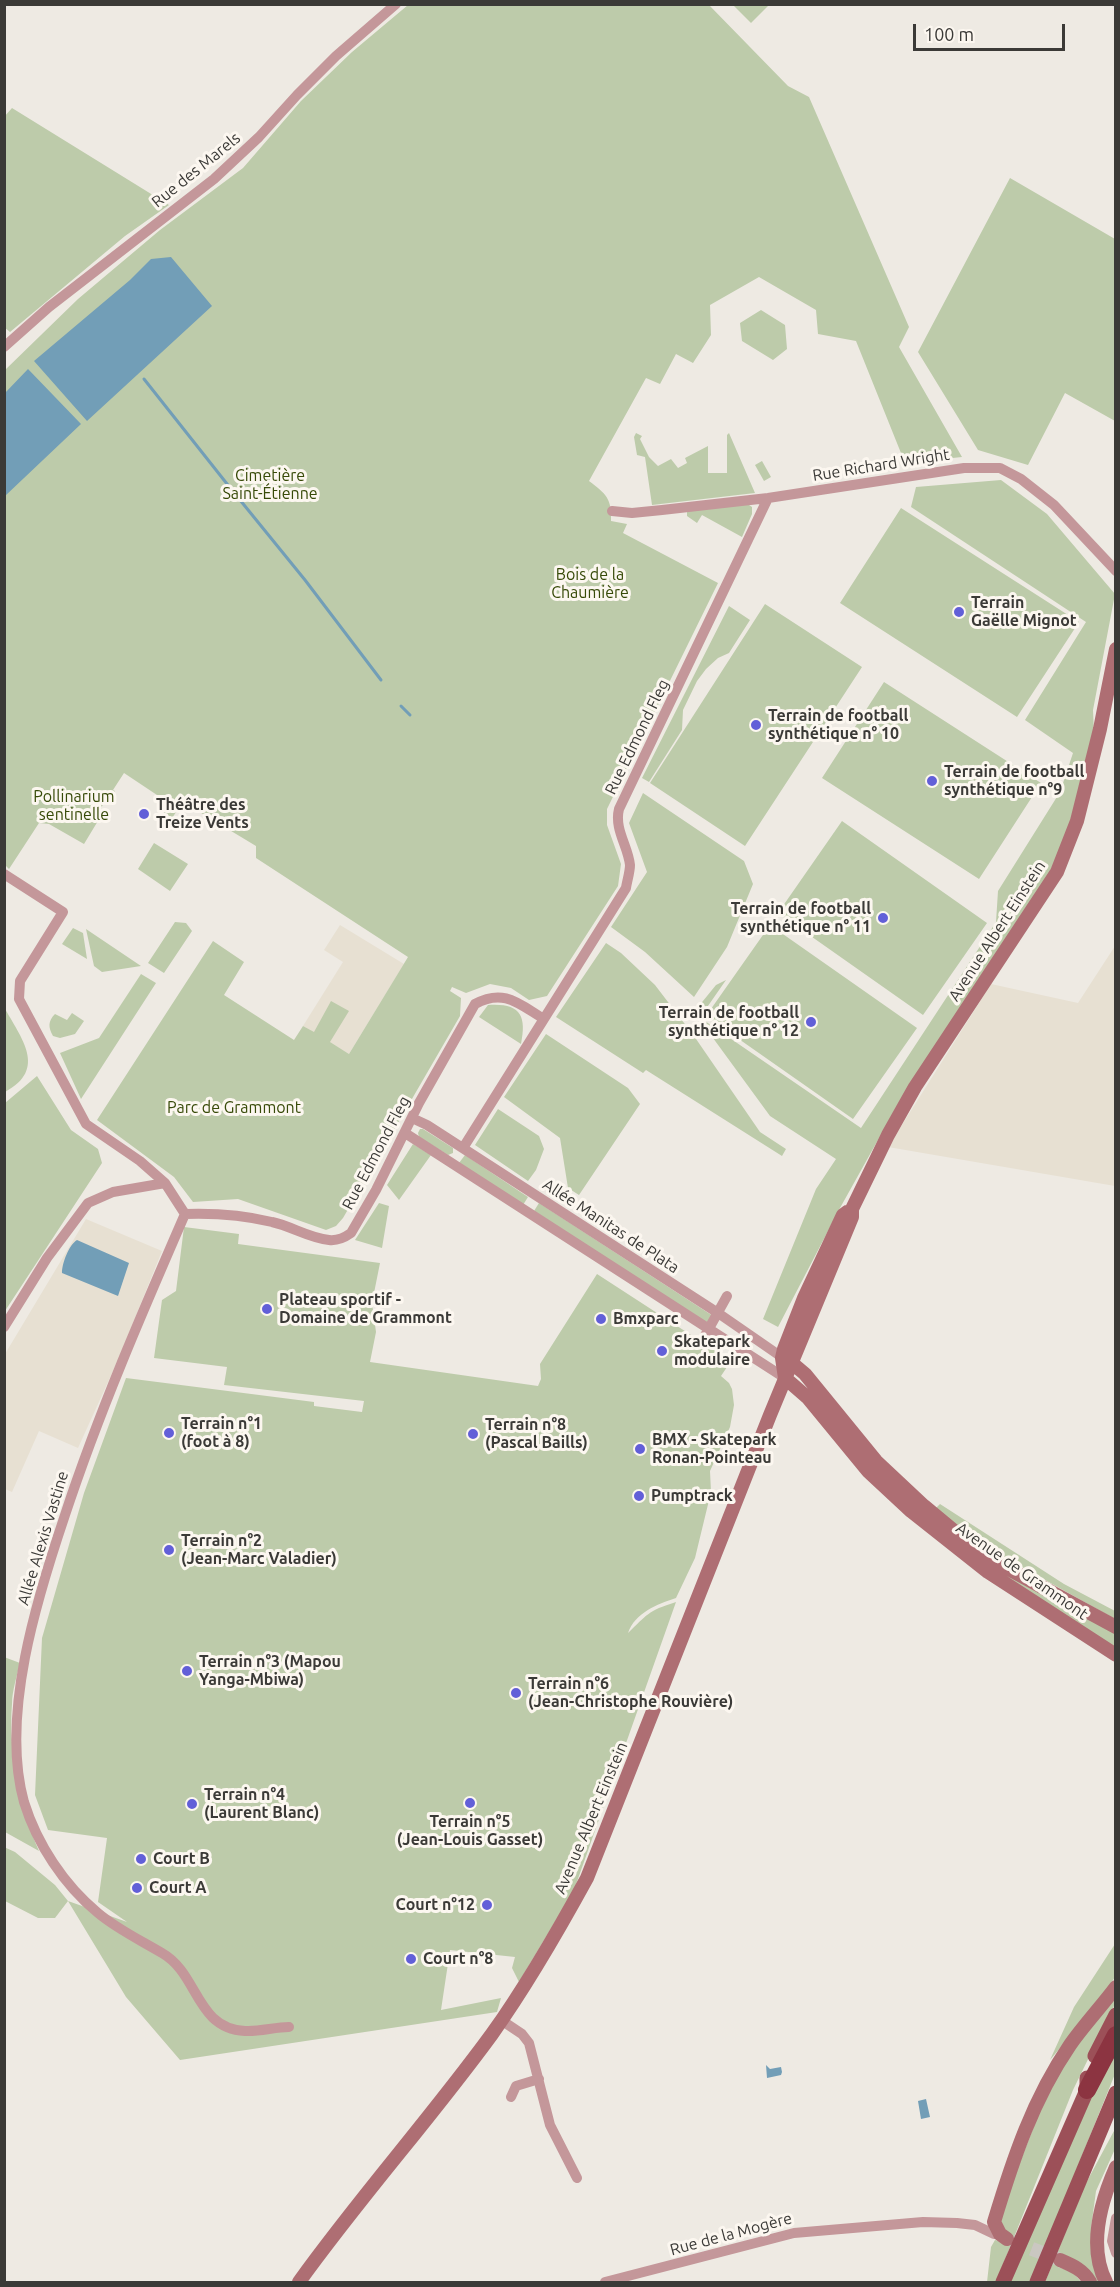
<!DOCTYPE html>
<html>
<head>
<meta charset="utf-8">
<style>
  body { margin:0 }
  #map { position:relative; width:1120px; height:2287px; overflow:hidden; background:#eeeae3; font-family:Ubuntu,sans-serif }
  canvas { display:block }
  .frame { position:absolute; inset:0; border:6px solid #3b3a37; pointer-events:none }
  .scale { position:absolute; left:913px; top:24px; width:152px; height:27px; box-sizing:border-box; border:3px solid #3b3a37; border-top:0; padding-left:8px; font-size:18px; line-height:21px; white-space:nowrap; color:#3b3a37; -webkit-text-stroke:4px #fcf7f0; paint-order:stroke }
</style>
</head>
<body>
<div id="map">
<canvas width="1120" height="2287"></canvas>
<div class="frame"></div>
<div class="scale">100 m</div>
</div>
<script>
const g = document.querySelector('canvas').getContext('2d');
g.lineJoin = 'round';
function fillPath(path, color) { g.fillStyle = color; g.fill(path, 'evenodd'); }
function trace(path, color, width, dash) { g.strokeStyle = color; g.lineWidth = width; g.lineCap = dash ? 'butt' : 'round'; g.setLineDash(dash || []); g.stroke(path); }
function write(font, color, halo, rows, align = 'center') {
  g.font = font + ' Ubuntu,sans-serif'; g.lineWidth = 6; g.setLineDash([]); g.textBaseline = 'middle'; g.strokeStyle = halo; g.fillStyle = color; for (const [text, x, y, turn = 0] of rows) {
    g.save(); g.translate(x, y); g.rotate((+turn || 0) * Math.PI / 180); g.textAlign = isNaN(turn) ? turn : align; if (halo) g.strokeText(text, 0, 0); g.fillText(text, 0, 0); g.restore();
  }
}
const built = new Path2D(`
  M340,925L404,964L349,1054L303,1026L343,962L324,950Z
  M1115,946V1186L888,1147L991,984L1078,1003Z
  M86,1219L162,1251L118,1360L78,1448L39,1431L12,1492L5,1489V1354Z`);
const green = new Path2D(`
  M408,5H709L788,86L809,97L909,327L899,347L962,457L905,463L856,341L818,334L816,310L759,277L710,305L711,335L693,363L676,354L660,384L646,378L589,481C606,494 612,498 611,521L627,524L623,533L718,583L607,809V825L621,864L618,886L547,996L529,1000L511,988L490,984L466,993L452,987L450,991L461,998L460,1016L343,1218L336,1226L326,1230L238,1199L193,1202L174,1177L97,1120L213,941L244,962L224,995L294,1040L303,1026L314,1032L331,1001L349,1011L330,1042L349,1054L408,957L256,858V846L183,802L172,818L162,811L169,803L124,773L113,790L115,791L111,798L108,796L101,808L104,811L84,844L49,824L39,823L9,869L5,865L4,371L78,299L160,230L243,168L301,101L352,52Z
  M733,5H769L751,23Z
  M12,108L169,205L125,236L10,332L4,327V117Z
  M1010,178L1115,239V421L1065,393L1028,465L978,450L918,352Z
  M761,310L785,325L787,349L773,360L742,341L740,323Z
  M636,433L642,436L640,439L649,457L658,466L671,459L678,468L687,463L685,458L708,446V473H727V435L729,433L755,493L652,505L645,457L637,455L634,437Z
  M762,461L771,477L764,481L755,465Z
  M1001,480L1047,514L1115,594L1093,710L1094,733L1072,818L1061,847L1047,878L898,1104L840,1208L778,1327L763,1319L816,1189L836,1159L770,1116L694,1012L716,985L726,980L701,1016L705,1021L861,1128L996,922L998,891L1060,792L1073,753L1025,720L1086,622L911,507L916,487Z
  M746,503L752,507V514L742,537L702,515L697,523L687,516V511Z
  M901,508L1079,622L1017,717L840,603Z
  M765,604L862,667L745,846L650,783Z
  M729,606L750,620L729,653L718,658L706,669L697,681L683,710L682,730L649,782L642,778Z
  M884,682L1041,783L979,879L822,778Z
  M643,793L744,861L753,884L727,947L694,997L645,952L611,927L647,872L629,823Z
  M842,821L987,923L923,1015L778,913Z
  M154,843L188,864L170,891L138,869Z
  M175,922L186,923L192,931L164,973L148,963Z
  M770,925L917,1028L853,1119L706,1016Z
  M73,928L83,933L87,959L62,944Z
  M86,929L141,966L102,972L94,966Z
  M606,943L621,953L655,985L694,1036L760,1132L786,1149L782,1156L646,1070L643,1073L556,1017Z
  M141,974L156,983L81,1099L60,1053L99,1038Z
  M488,1005C520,1003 527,1015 521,1044L479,1017Z
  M4,1007C21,1038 48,1069 5,1092Z
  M72,1013L84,1021L75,1034L60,1038L53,1036C48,1027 48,1021 55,1014L67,1020Z
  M546,1034L628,1088L640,1104L579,1195L568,1188L560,1138L504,1097Z
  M37,1076L71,1130L98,1149L102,1163L5,1311V1103Z
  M498,1109L539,1136L544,1149L536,1170L528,1181L475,1145Z
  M420,1129H423L453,1148V1153L448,1155L419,1137L418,1133Z
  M413,1144L431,1155L399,1200L387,1185Z
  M465,1155L528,1197L523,1205L459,1163Z
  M379,1203L389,1206L382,1248L355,1240Z
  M539,1203L713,1316L708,1324L534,1211Z
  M184,1227L239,1234L238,1244L380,1263L372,1303L376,1332L370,1362L538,1386L541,1379L540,1364L597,1274L731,1361L721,1376L729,1383L732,1389L734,1405L730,1427L710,1471L711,1492L695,1558L676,1598C657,1604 635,1613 628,1633C647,1615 647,1611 676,1602L574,1890L519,1982L512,1968L515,1957L450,1950L441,2010L501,1998L497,2012L180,2060L126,1997L68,1901L55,1918H38L5,1901L4,1847L15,1852L55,1885L68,1901L127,1922L98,1902L107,1838L48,1830L35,1795L42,1638L84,1493L126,1378L314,1402V1406L362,1412L364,1401L224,1385L227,1367L154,1358L162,1300L176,1291Z
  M940,1504L1064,1584L1115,1611V1619L977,1542L936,1508Z
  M972,1550L1115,1631V1648L989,1568Z
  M4,1657L20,1663C17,1676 12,1691 12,1704C8,1751 20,1808 39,1851L5,1832Z
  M1115,1944V1977L1098,2003L1050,2060L1074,2007Z
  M1115,1993V2004L1073,2090L996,2282H987L991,2247L995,2240L1007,2243L1006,2232L998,2219L1048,2090L1075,2047Z
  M1115,2051V2074L1031,2282H1009L1100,2078Z
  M1115,2129V2149L1096,2191L1091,2228L1092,2255L1100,2282H1094L1062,2257L1058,2267C1068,2270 1075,2273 1081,2282H1045L1085,2185Z`);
const water = new Path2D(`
  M171,257L212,306L87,421L34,361L130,280L151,259Z
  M28,369L81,424L5,496V393Z
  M77,1240L129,1263L118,1296L62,1273C62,1263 69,1245 77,1240Z
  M766,2065L770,2069L781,2067L782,2072L781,2075L767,2078Z
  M926,2099L930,2117L921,2119L918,2101Z`);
const stream = new Path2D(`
  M144,379L235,494
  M240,500L305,580L381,680
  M401,706L410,715`);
const secondaryTunnel = new Path2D(`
  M1012,2241L1058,2259`);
const street = new Path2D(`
  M4,347L49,307L214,179L259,137L297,95L336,56L396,4
  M612,511L632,513L662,510L768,498L964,468H1000L1021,479L1054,505L1116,571
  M4,874L63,912L20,981L19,999L86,1124L140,1161L165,1183L185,1214
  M412,1118L427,1125L718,1313L786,1360
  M405,1133L785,1378
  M463,1148L626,888C627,881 630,872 630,865C628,846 614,829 619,809L768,498
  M185,1214C142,1313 99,1412 65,1515C37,1598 0,1716 24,1802C37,1844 64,1885 98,1913C117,1929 140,1940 162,1953C199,1974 195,2028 245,2031C259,2032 275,2027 289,2027
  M185,1214C214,1213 243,1215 272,1222C291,1226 309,1238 329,1240C338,1241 344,1238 351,1233L376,1190L419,1103L475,1004C504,988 519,1004 544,1019
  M4,1327L47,1258L88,1203L113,1192L165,1183
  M702,1341L727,1296
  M501,2020L522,2034L529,2043L550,2125L577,2178
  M511,2097L516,2086L539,2079
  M1116,2218L1112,2241L1116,2253
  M605,2282L794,2233L923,2222L957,2223L975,2225L994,2234H1000`);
const secondary = new Path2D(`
  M847,1212L843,1215L804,1298L784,1349L782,1358L785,1378L808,1398L868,1471L911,1511L988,1572L1116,1655
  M792,1363L805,1374L876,1461L924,1506L954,1531L994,1561L1116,1627
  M1007,2239L1000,2234L994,2222C1013,2159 1033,2099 1070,2045C1084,2025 1101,2007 1116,1987
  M1060,2260C1074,2266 1083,2270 1090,2282
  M299,2282C360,2197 430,2119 492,2034C527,1985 558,1931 587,1878L770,1415L852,1217V1209L888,1135L915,1087L1057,872L1077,821L1100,729L1116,649
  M1106,2282C1088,2247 1101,2201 1116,2167`);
const primary = new Path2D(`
  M1095,2056L1116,2015
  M1003,2282L1087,2090V2078
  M1037,2282L1116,2093`);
const highway = new Path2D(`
  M1087,2090L1116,2035`);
const markers = [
  [959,612,6,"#625fd8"],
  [756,725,6,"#625fd8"],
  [932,781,6,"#625fd8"],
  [144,814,6,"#625fd8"],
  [883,918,6,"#625fd8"],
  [811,1022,6,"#625fd8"],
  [267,1309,6,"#625fd8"],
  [601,1319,6,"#625fd8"],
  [662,1351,6,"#625fd8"],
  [169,1433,6,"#625fd8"],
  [473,1434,6,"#625fd8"],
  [640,1449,6,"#625fd8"],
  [639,1496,6,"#625fd8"],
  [169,1550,6,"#625fd8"],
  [187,1671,6,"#625fd8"],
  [516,1693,6,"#625fd8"],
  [470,1803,6,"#625fd8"],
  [192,1804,6,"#625fd8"],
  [141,1859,6,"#625fd8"],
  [137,1888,6,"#625fd8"],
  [487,1905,6,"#625fd8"],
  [411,1959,6,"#625fd8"]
];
const streetNames = [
  ["Rue des Marels",196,170,-39],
  ["Rue Richard Wright",881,465,-9],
  ["Rue Edmond Fleg",637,737,-64],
  ["Avenue Albert Einstein",997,931,-57],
  ["Rue Edmond Fleg",376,1153,-62],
  ["Allée Manitas de Plata",611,1226,33],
  ["Allée Alexis Vastine",43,1538,-73],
  ["Avenue de Grammont",1022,1571,35],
  ["Avenue Albert Einstein",591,1818,-67],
  ["Rue de la Mogère",731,2234,-15]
];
const parkNames = [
  ["Cimetière",270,476],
  ["Saint-Étienne",270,494],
  ["Bois de la",590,575],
  ["Chaumière",590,593],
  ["Pollinarium",74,797],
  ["sentinelle",74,815],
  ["Parc de Grammont",234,1108]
];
const poiNames = [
  ["Terrain",971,603],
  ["Gaëlle Mignot",971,621],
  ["Terrain de football",768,716],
  ["synthétique n° 10",768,734],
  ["Terrain de football",944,772],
  ["synthétique n°9",944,790],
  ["Théâtre des",156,805],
  ["Treize Vents",156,823],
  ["Terrain de football",871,909,"right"],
  ["synthétique n° 11",871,927,"right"],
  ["Terrain de football",799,1013,"right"],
  ["synthétique n° 12",799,1031,"right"],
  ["Plateau sportif -",279,1300],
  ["Domaine de Grammont",279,1318],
  ["Bmxparc",613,1319],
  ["Skatepark",674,1342],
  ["modulaire",674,1360],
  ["Terrain n°1",181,1424],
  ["(foot à 8)",181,1442],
  ["Terrain n°8",485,1425],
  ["(Pascal Baills)",485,1443],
  ["BMX - Skatepark",652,1440],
  ["Ronan-Pointeau",652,1458],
  ["Pumptrack",651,1496],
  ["Terrain n°2",181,1541],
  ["(Jean-Marc Valadier)",181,1559],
  ["Terrain n°3 (Mapou",199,1662],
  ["Yanga-Mbiwa)",199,1680],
  ["Terrain n°6",528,1684],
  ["(Jean-Christophe Rouvière)",528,1702],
  ["Terrain n°4",204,1795],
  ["(Laurent Blanc)",204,1813],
  ["Terrain n°5",470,1822,"center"],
  ["(Jean-Louis Gasset)",470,1840,"center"],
  ["Court B",153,1859],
  ["Court A",149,1888],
  ["Court n°12",475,1905,"right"],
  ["Court n°8",423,1959]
];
fillPath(built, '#e7e0d2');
fillPath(green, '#bdcbaa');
fillPath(water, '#729eb7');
trace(stream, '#729eb7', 3);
trace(secondaryTunnel, '#cac7c1', 14, [14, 7]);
trace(street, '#c4979a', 10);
trace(secondary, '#ae6e73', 14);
trace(primary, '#9c5058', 15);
trace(highway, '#8c3441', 18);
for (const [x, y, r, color] of markers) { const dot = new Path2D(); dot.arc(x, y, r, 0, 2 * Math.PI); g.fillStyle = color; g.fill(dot); trace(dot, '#fcf7f0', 2); }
write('16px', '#3b3a37', '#fcf7f0', streetNames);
write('16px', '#374a08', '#fcf7f0', parkNames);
write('bold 16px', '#3b3a37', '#fcf7f0', poiNames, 'left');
</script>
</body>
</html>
